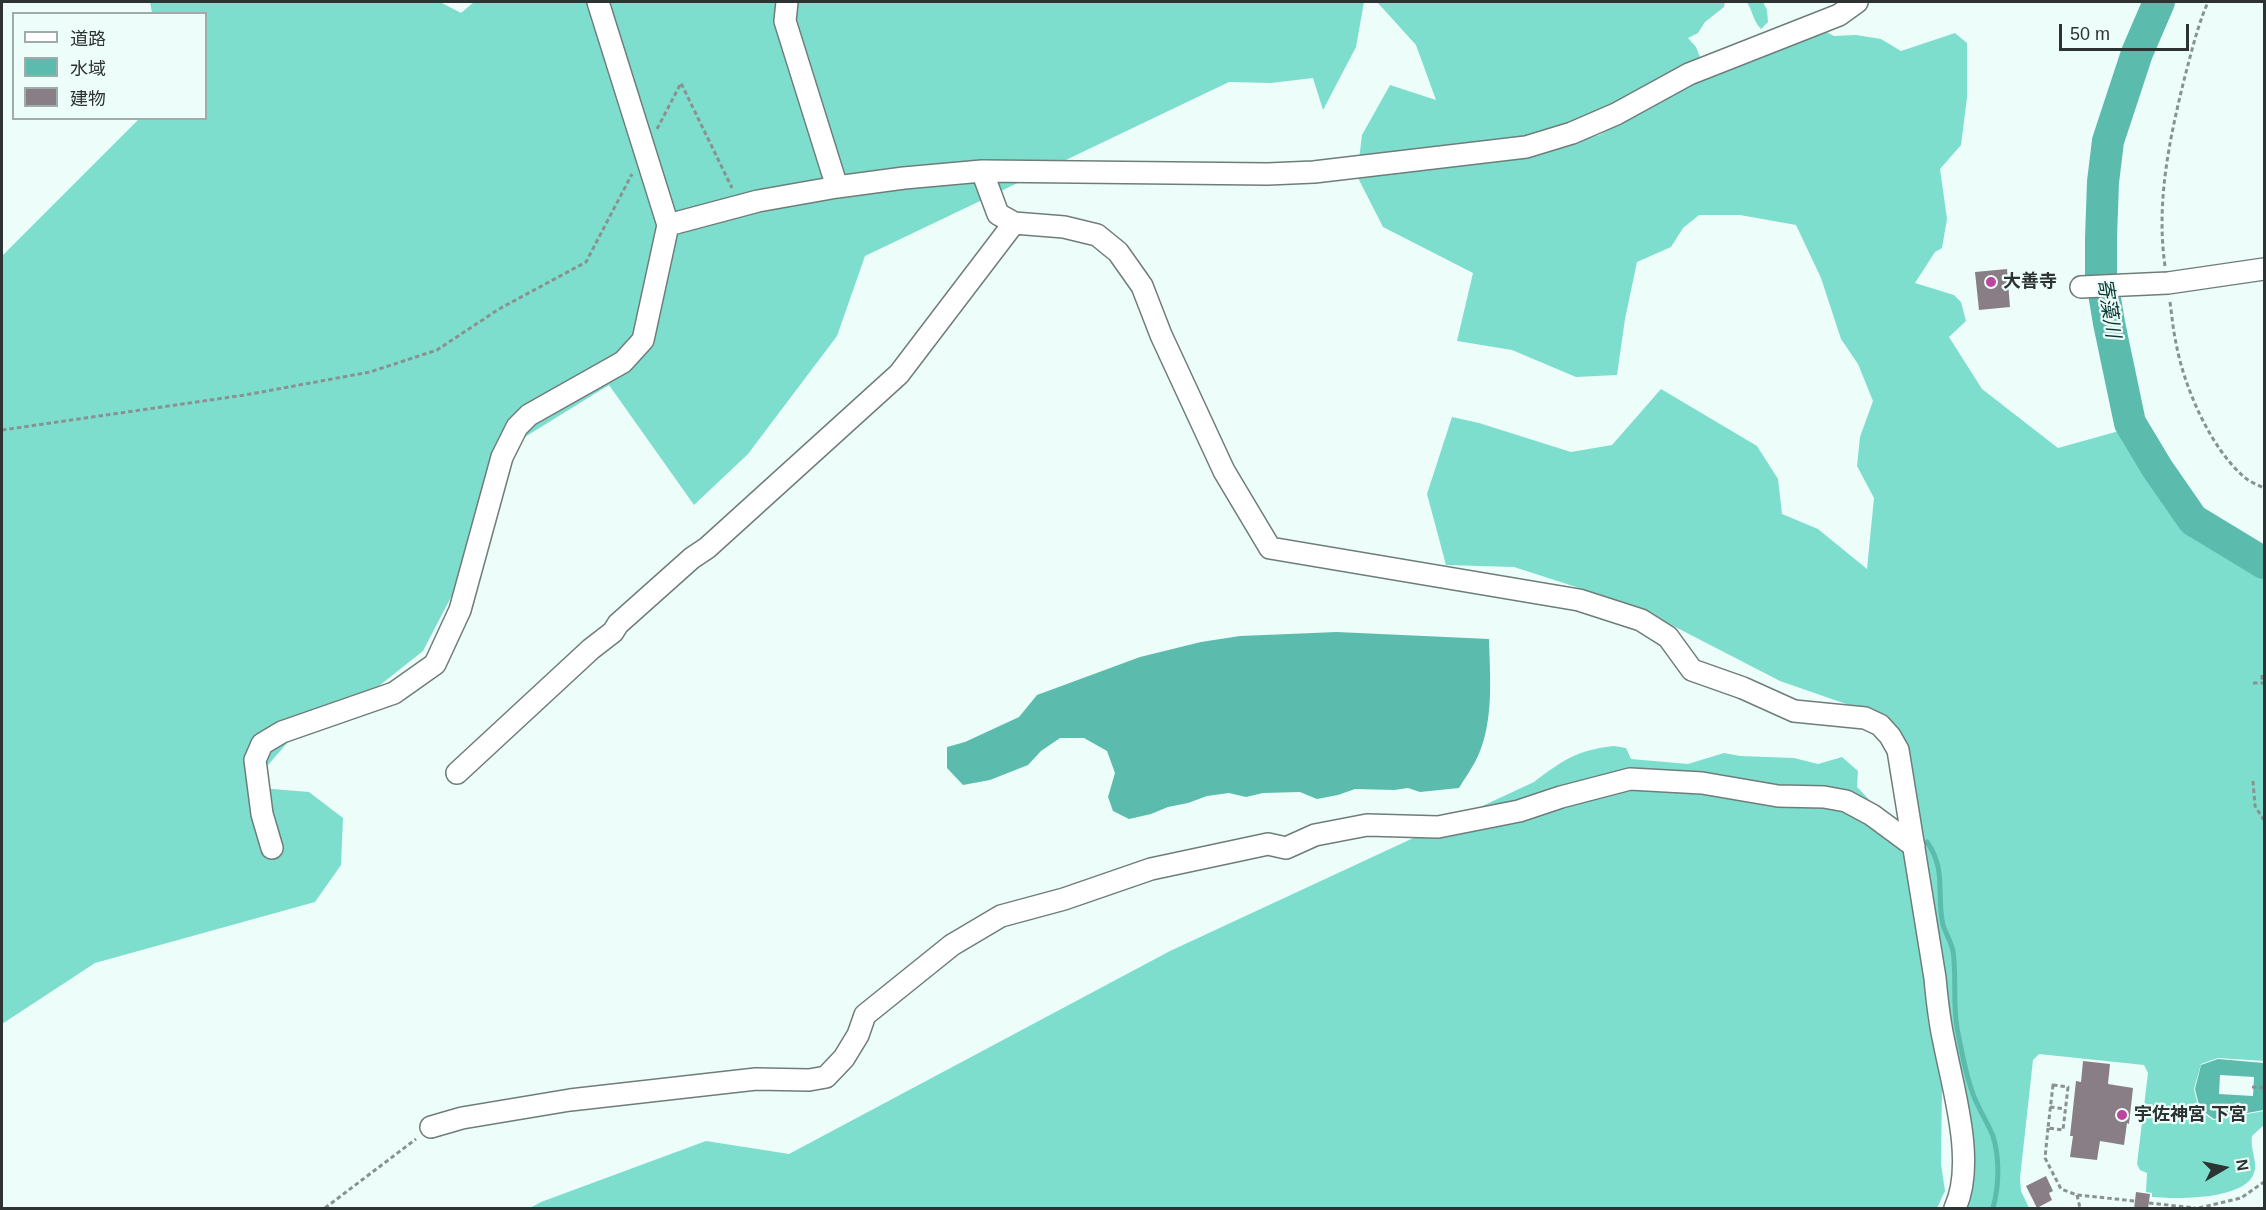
<!DOCTYPE html>
<html>
<head>
<meta charset="utf-8">
<style>
  body { margin:0 }
  #map { position:relative; width:2266px; height:1210px; overflow:hidden; background:#edfdfa; font-family:Helvetica,"Noto Sans JP",sans-serif }
  canvas { display:block }
  .frame { position:absolute; inset:0; border:3px solid #2d3332; pointer-events:none }
  .legend { position:absolute; left:12px; top:12px; width:195px; height:108px; box-sizing:border-box; background:#edfdfa; border:2px solid #a0acaa; margin:0; padding:8px 10px; list-style:none; font-size:18px; color:#2d3332 }
  .legend li { display:flex; align-items:center; gap:12px; height:30px }
  .legend b { width:30px; border:2px solid #a0acaa }
  .north { position:absolute; left:2194px; top:1138px; width:60px; height:60px; -webkit-text-stroke:4px #edfdfa; paint-order:stroke; rotate:81deg; font-size:16px; font-weight:700; line-height:24px; text-align:center; color:#2d3332 }
  .north::after { content:''; display:block; margin:auto; width:21px; height:27px; background:#2d3332; clip-path:polygon(50% 0,100% 100%,50% 72%,0 100%) }
  .scale { position:absolute; left:2059px; top:24px; width:130px; height:27px; box-sizing:border-box; border:3px solid #2d3332; border-top:0; padding-left:8px; font-size:18px; line-height:21px; white-space:nowrap; color:#2d3332; -webkit-text-stroke:4px #edfdfa; paint-order:stroke }
</style>
</head>
<body>
<div id="map">
<canvas width="2266" height="1210"></canvas>
<div class="frame"></div>
<ul class="legend">
<li><b style="height:8px;background:#fff"></b>道路</li>
<li><b style="height:16px;background:#5bbcad"></b>水域</li>
<li><b style="height:16px;background:#8a7e86"></b>建物</li>
</ul>
<div class="north">N</div>
<div class="scale">50 m</div>
</div>
<script>
const g = document.querySelector('canvas').getContext('2d');
g.lineJoin = 'round';
function fillPath(path, color) { g.fillStyle = color; g.fill(path, 'evenodd'); }
function trace(path, color, width, dash) { g.strokeStyle = color; g.lineWidth = width; g.lineCap = dash ? 'butt' : 'round'; g.setLineDash(dash || []); g.stroke(path); }
function write(font, color, halo, rows, align = 'center') {
  g.font = font + ' Helvetica,"Noto Sans JP",sans-serif'; g.lineWidth = 4.5; g.setLineDash([]); g.textBaseline = 'middle'; g.strokeStyle = halo; g.fillStyle = color; for (const [text, x, y, turn = 0] of rows) {
    g.save(); g.translate(x, y); g.rotate((+turn || 0) * Math.PI / 180); g.textAlign = isNaN(turn) ? turn : align; if (halo) g.strokeText(text, 0, 0); g.fillText(text, 0, 0); g.restore();
  }
}
const forest = new Path2D(`
  M150,2H440L461,13L474,2H1364L1356,47L1323,110L1313,78L1271,83L1229,82L865,256L837,336L748,454L694,505L609,385L520,440L462,576L423,651L375,689L294,735L249,787L309,792L343,818L341,865L315,902L95,963L2,1024V256L139,119L206,118V14L152,13Z
  M1377,2H1725L1724,7L1705,22L1698,33L1688,38L1696,47L1700,57L1694,65L1579,141L1599,135L1674,93L1702,81L1718,66L1821,29L1834,36L1856,35L1881,39L1901,51L1955,33L1967,43V98L1961,145L1940,169L1947,219L1942,248L1935,252L1915,283L1954,295L1961,302L1966,321L1949,337L1982,389L2058,448L2119,431L2127,439C2147,471 2165,507 2194,533C2215,551 2241,563 2264,577V1061L2218,1058L2201,1064L2194,1089L2199,1110L2213,1120L2264,1111V1125L2252,1136C2250,1147 2256,1158 2255,1169C2251,1201 2175,1199 2152,1197V1193L2146,1192L2147,1173L2140,1170L2137,1164L2148,1073L2144,1065L2039,1054L2033,1060L2020,1178L2021,1191L2029,1208H1963L1909,765L1872,713L1780,681L1656,617L1604,596L1514,567L1446,565L1427,494L1452,417L1479,423L1571,452L1612,445L1661,389L1757,446L1778,479L1782,514L1818,529L1867,569L1874,498L1857,466L1860,437L1873,401L1858,364L1841,339L1821,278L1796,225L1740,215H1699L1683,228L1671,247L1637,262L1625,319L1617,375L1576,377L1512,350L1457,341L1473,273L1383,227L1357,176L1362,135L1390,85L1436,100L1416,45Z
  M1747,2H1763L1767,10L1768,22L1761,29C1753,21 1753,12 1747,2Z
  M1614,746L1626,748L1631,759L1688,764L1724,753L1740,756L1794,758L1818,764L1842,757L1858,771L1857,787L1879,810L1904,829L1925,975L1928,1021L1942,1087L1941,1164L1945,1191L1937,1208H530L541,1202L706,1141L789,1154L1170,951L1534,782C1563,760 1577,750 1614,746Z`);
const water = new Path2D(`
  M1337,632L1489,639C1490,677 1494,720 1478,756C1473,767 1465,778 1459,788L1420,792L1408,788L1394,790L1355,789L1338,795L1317,799L1300,792L1263,793L1246,797L1229,793L1207,796L1188,803L1168,807L1151,814L1129,819L1113,811L1108,797L1115,773L1107,751L1084,738H1060L1041,751L1028,765L990,780L963,785L947,768V747L965,742L1019,717L1037,695L1140,657L1201,642L1240,636Z
  M2218,1059L2264,1063V1110L2214,1119L2200,1109L2195,1089L2201,1065ZM2220,1075L2254,1077L2253,1096L2219,1094Z`);
const stream = new Path2D(`
  M1927,842C1947,870 1936,894 1943,925C1946,934 1951,942 1953,951C1957,978 1952,1006 1958,1033C1962,1052 1965,1072 1972,1091C1977,1107 1987,1121 1993,1136C2000,1159 1999,1186 1993,1208`);
const river = new Path2D(`
  M2159,2L2137,53L2108,141L2103,182L2101,238V275L2109,323L2130,423L2157,468L2193,520L2264,563`);
const building = new Path2D(`
  M2007,269L2010,307L1979,310L1975,272Z
  M2083,1061L2110,1064L2108,1084L2133,1088L2129,1124L2127,1123L2124,1145L2100,1141L2097,1160L2070,1157L2073,1136H2070L2076,1081L2081,1082Z
  M2046,1176L2053,1191L2049,1193L2052,1200L2037,1208L2026,1186Z
  M2136,1192L2150,1194L2148,1209H2134Z`);
const path = new Path2D(`
  M657,129L681,83L732,188
  M2165,266C2156,203 2169,141 2184,80C2191,54 2197,27 2208,2
  M2170,302C2172,316 2173,330 2176,343C2184,387 2210,447 2244,477C2250,482 2258,485 2264,488
  M2,430L245,395L370,372L437,350L499,309L586,262L632,174
  M2262,675V683
  M2253,683H2264
  M2253,781L2255,806L2264,820
  M2053,1085L2068,1087L2063,1130L2048,1128Z
  M2252,1087L2264,1088
  M2050,1107L2065,1109
  M2048,1128L2045,1158L2061,1189L2077,1195L2135,1201
  M2077,1195L2080,1208
  M2149,1203L2195,1208
  M325,1208L416,1139
  M2199,1208L2241,1198L2264,1182`);
const minor = new Path2D(`
  M598,2L668,225
  M787,2L785,21L837,187
  M982,171L998,214L1014,223L1064,227L1097,235L1118,252L1142,286L1161,335L1224,471L1270,548L1579,600L1641,620L1668,637L1692,670L1743,688L1794,711L1865,718L1880,725L1890,736L1898,750L1935,978C1937,1000 1939,1020 1944,1042C1953,1089 1976,1163 1955,1208
  M2081,287L2168,283L2264,269
  M457,773L591,649L613,632L618,624L692,558L707,548L899,374L1014,223
  M272,848L262,814L255,760L262,744L282,732L394,693L435,664L460,610L502,457L517,427L529,415L623,362L643,340L668,225L758,201L837,187L904,178L982,171L1268,174L1314,172L1526,147L1572,133L1616,114L1689,74L1839,15L1857,2
  M431,1127L462,1118L570,1100L756,1079L809,1080L826,1077L844,1058L858,1035L865,1015L952,945L1001,916L1064,899L1151,869L1268,844L1286,848L1315,835L1367,825L1438,827L1519,811L1561,797L1630,779L1702,783L1778,796L1824,797L1846,801L1872,815L1914,846`);
const markers = [
  [1991,282,6,"#ba469e"],
  [2122,1115,6,"#ba469e"]
];
const poiNames = [
  ["大善寺",2003,282],
  ["宇佐神宮 下宮",2134,1115]
];
const waterNames = [
  ["寄藻川",2108,308,81]
];
fillPath(forest, '#7edece');
fillPath(water, '#5bbcad');
trace(stream, '#5bbcad', 5);
trace(river, '#5bbcad', 32);
fillPath(building, '#8a7e86');
trace(minor, '#6f7d7a', 24);
trace(path, '#889391', 3, [4.5, 3]);
trace(minor, '#fff', 21);
for (const [x, y, r, color] of markers) { const dot = new Path2D(); dot.arc(x, y, r, 0, 2 * Math.PI); g.fillStyle = color; g.fill(dot); trace(dot, '#edfdfa', 2); }
write('bold 18px', '#2d3332', '#edfdfa', poiNames, 'left');
write('italic 20px', '#0b3a33', '#edfdfa', waterNames);
</script>
</body>
</html>
